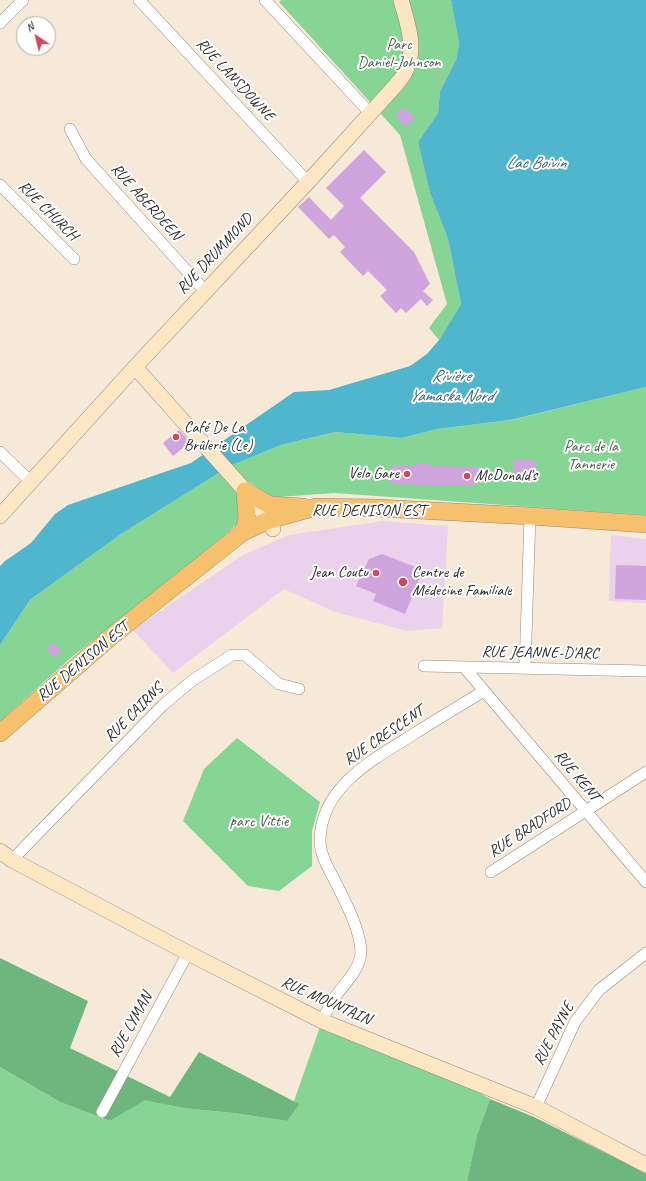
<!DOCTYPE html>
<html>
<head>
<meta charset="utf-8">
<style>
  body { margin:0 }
  #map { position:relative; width:646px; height:1181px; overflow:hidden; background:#f7e9d7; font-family:Caveat,sans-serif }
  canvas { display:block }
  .north { position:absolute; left:16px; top:16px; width:40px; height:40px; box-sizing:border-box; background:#fff; border:1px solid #aaa; border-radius:50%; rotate:325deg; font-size:11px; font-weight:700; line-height:16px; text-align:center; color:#2b2b2b }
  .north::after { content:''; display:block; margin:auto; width:14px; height:18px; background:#d1495b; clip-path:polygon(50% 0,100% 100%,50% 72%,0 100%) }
</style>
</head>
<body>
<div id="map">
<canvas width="646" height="1181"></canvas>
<div class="north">N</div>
</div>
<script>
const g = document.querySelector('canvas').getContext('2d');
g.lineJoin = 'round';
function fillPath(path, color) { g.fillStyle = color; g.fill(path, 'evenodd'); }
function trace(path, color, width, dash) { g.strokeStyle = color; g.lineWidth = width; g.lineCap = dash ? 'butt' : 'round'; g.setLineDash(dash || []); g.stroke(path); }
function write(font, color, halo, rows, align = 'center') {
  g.font = font + ' Caveat,sans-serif'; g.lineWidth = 4; g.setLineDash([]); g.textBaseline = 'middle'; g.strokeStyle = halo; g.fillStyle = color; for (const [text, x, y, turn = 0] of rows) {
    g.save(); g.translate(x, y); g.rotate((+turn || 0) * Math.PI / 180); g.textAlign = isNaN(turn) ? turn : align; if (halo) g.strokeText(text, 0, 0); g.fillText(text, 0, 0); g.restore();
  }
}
const built = new Path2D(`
  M383,521L448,526L442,628L407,631L335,612L284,589L173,673L133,630L243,555L289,535Z
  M611,535L646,539V603L609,601Z`);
const green = new Path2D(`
  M281,0H451L459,44L456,60L440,91L438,113L418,142L430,193L448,239L461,304L439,340L429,328L447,304L400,135L279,2Z
  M646,387V515L334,493L278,497L270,496L249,482L241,490L239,522L224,536L72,657L0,721V645L30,600L121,534L230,466L281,445L335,432L402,438L437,429L511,420Z
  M237,738L320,802L312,831V866L279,891L248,886L183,821L204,769Z
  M322,1021L434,1065L490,1099L477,1135L467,1181H0V1067L60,1102L110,1121L145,1099L183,1108L233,1113L287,1121Z`);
const forest = new Path2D(`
  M0,958L88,1001L70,1048L170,1097L199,1052L299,1104L287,1121L233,1113L183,1108L145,1100L110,1121L60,1102L0,1067Z
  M490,1099L534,1117L646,1173V1181H467L477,1135Z`);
const water = new Path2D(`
  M451,0H646V387L510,420L437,429L402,438L335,432L281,445L230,466L121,534L30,600L0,645V566L5,561L31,543L55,514L68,505L191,463L294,392L329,390L410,366L427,354L439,340L461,304L448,239L430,193L418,142L438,113L440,91L456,60L459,44Z`);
const building = new Path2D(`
  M403,107L415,118L406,127L395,116Z
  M364,150L386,172L360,198L414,252L430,284L423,291L433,300L427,306L421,299L406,313L401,308L396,313L380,296L387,290L368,271L363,276L340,252L345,247L334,235L329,239L298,207L309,197L331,220L344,206L326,188Z
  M179,430L190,442L173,456L163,443Z
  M513,459L536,460L535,479L513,478Z
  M416,463H430V466L480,467V476H476V486L390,484L391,466H416Z
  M382,554L423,570L405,614L373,601L376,594L356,586L369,559Z
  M616,565L646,566V600L615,599Z
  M54,642L61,651L54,657L46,649Z`);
const street = new Path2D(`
  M139,0L308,182
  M265,0L370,113
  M0,23L23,0
  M70,129L86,159L205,291
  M0,185L74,259
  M0,452L31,482
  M424,666L646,671
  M464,667L646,882
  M525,668L530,516
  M12,860L163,705L193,680L232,655H245L279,684L299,689
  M491,872L646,772
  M322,1021C326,1013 330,1004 335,997C343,985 356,974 360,959C365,939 346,903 337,885C330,871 320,856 320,840C321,786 374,759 414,734C437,719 461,705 484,691
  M536,1107L575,1022L599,990L646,953
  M102,1112L188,953`);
const secondary = new Path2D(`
  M135,367L240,485L269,520L273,529
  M0,516L135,367L308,182L395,86C399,81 404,76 406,70C417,47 407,23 401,0
  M0,851L12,860L188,953L322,1021L536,1107L646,1165`);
const primary = new Path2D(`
  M245,491L270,505L303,507
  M243,532L247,519L245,491
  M0,733L113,635L243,532L269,520L316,507L379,508L530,516L646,524`);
const markers = [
  [176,437,4,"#d1495b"],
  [407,474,4,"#d1495b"],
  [467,476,4,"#d1495b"],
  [376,573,4,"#d1495b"],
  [403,582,5,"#d1495b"]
];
const parkNames = [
  ["Parc",399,45],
  ["Daniel-Johnson",399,63],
  ["Parc de la",591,447],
  ["Tannerie",591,465],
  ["parc Vittie",259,822]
];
const streetNames = [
  ["RUE LANSDOWNE",235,80,47],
  ["RUE ABERDEEN",146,202,48],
  ["RUE CHURCH",48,211,45],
  ["RUE DRUMMOND",215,254,-47],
  ["RUE DENISON EST",369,511],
  ["RUE JEANNE-D'ARC",540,653,1],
  ["RUE DENISON EST",83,662,-40],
  ["RUE CAIRNS",134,713,-45],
  ["RUE CRESCENT",384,736,-34],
  ["RUE KENT",577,776,50],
  ["RUE BRADFORD",530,828,-33],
  ["RUE MOUNTAIN",326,1001,24],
  ["RUE LYMAN",131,1025,-61],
  ["RUE PAYNE",554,1034,-62]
];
const poiNames = [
  ["Café De La",184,428],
  ["Brûlerie (Le)",184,446],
  ["Velo Gare",399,474,"right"],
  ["McDonald's",475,476],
  ["Jean Coutu",368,573,"right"],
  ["Centre de",412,573],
  ["Médecine Familiale",412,591]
];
const waterNames = [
  ["Lac Boivin",536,164],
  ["Rivière",451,377],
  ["Yamaska Nord",451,397]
];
fillPath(built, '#ead1ec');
fillPath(green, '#87d594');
fillPath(forest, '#6db67e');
fillPath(water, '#4fb6cd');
fillPath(building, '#d0a4dd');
trace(street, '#918a81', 12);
trace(secondary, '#918a81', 16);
trace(primary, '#918a81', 18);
trace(street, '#fff', 11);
trace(secondary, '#fce6c4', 15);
trace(primary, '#f7c06c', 17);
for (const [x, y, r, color] of markers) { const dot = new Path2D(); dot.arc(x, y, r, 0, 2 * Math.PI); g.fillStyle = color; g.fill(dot); trace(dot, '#fff', 1.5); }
write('16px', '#475e4a', '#fff', parkNames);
write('16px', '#2b2b2b', '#fff', streetNames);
write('16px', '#2b2b2b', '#fff', poiNames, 'left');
write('italic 17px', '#39636c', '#fff', waterNames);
</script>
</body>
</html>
